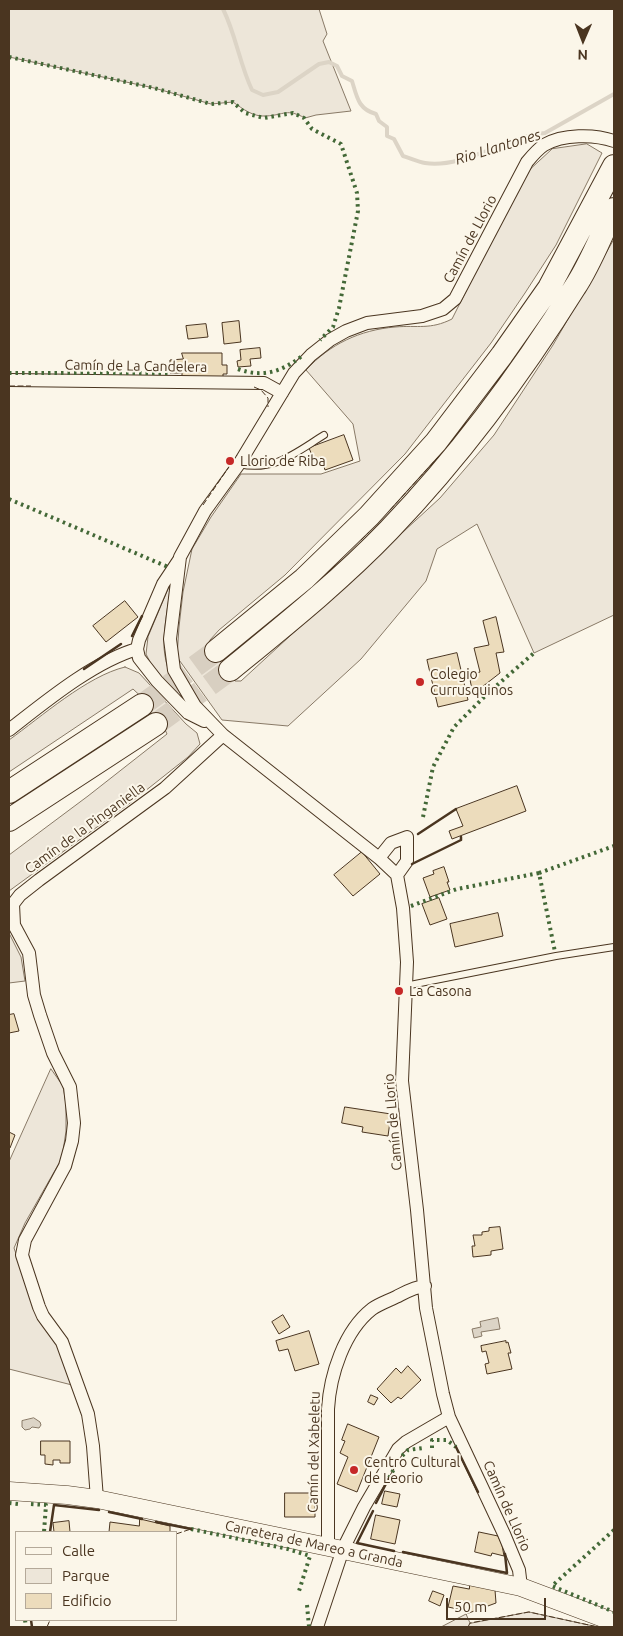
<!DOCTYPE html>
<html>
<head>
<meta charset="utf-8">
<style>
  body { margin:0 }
  #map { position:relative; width:623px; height:1636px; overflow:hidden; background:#fbf6e9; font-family:Ubuntu,sans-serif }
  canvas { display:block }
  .frame { position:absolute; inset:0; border:10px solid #4a3520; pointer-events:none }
  .legend { position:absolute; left:15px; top:1531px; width:162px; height:90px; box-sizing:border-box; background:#fbf6e9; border:1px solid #b4a999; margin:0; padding:6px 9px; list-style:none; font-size:15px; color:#4a3520 }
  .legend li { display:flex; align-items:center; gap:10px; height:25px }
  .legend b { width:25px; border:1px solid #b4a999 }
  .north { position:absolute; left:558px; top:15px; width:50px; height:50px; -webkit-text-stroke:4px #fbf6e9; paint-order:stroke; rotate:181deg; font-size:14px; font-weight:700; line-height:20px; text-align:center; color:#4a3520 }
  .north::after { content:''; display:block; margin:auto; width:18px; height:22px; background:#4a3520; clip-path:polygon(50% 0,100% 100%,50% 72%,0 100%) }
  .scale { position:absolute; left:446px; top:1598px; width:100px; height:22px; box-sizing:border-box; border:2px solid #4a3520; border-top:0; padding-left:6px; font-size:15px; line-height:18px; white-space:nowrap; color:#4a3520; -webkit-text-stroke:4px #fbf6e9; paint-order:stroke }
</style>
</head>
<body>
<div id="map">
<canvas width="623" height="1636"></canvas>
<div class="frame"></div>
<ul class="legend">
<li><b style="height:6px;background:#fbf6e9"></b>Calle</li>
<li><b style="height:14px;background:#ede6d9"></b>Parque</li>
<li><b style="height:14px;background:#ecdcbc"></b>Edificio</li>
</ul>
<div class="north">N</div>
<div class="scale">50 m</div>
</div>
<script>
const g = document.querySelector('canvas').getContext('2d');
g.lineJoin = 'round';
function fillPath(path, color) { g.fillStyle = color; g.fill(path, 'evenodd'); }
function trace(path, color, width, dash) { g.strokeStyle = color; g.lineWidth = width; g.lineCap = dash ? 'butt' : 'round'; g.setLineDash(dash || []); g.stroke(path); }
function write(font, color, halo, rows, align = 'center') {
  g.font = font + ' Ubuntu,sans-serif'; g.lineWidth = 4; g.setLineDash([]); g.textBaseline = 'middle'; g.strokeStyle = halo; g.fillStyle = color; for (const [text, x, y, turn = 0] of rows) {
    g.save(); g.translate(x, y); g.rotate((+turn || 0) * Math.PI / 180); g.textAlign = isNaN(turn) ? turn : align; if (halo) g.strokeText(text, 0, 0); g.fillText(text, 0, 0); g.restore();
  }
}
const green = new Path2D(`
  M9,9H319L327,34L323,41L351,111L316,115L305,118C286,108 285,115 266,116C253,117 243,109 233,102L211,104L154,88L9,57Z
  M587,144L602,153L556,245L525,293L491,343L405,454L285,575L219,630L210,640L209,646L235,681H241L440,498L494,435L553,345L614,239V615L534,653L477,524L437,549L426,581L361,659L288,726L222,720L177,657L179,627L183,592L192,549L211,517L241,474H321L360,461L353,424L306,370C330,344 360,330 395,327C418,325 430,330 452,319L525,174L552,149Z
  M171,582C169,603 161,637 165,656C167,669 173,681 178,693L166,685L155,672L146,654L148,637Z
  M125,667L139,673L186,724L197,733L200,744L188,757L130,803L9,891V855L88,796L167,734L162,723L151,714L149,704L133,689L9,772V740C41,717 87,676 125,667Z
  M9,933L21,957L25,981L9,983Z
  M51,1069L63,1086L66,1104V1131L62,1158L25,1223L14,1248L32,1300L59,1343L72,1385L9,1369V1162Z
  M529,1612L598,1627H441L466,1614L470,1623Z`);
const water = new Path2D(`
  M498,1318L500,1329L481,1332L482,1336L474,1338L472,1329L481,1327L480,1322Z
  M34,1418L40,1422L41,1425L39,1428L32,1427L30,1429L25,1430L22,1427V1421Z`);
const stream = new Path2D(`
  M223,9C236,35 239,62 252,90L263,95L278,92L319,64L329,62L337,66L342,76L352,81C357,97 358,109 376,114L379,121L387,127V136L394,139L403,156C410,158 418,162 425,163C463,169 507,137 545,133L614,94`);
const building = new Path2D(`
  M239,321L241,342L224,344L222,323Z
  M206,324L208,337L188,339L186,326Z
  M260,348L261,358L250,359L251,366L238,367L237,361L241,360L240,350Z
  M182,353H222V365H227V374H223V377H182V373H170V360L183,359Z
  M344,435L353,460L325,470L321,457L314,460L309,448Z
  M125,601L138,617L106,642L93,626Z
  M496,617L504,652L496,653L500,673L473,694L469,675L480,672L474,648L489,645L483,621Z
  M457,653L468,700L438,707L427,660Z
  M517,786L526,811L452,839L449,831L463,826L456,809Z
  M362,852L380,874L353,896L334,875Z
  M444,867L449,882H447L450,890L430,897L423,878L434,874L433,871Z
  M439,898L447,919L430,925L422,904Z
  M498,913L503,936L455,947L450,924Z
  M14,1014L19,1031L9,1033V1015Z
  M345,1107L391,1114L388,1136L362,1132L363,1127L342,1123Z
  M9,1132L15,1135L10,1148H9Z
  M500,1227L503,1249L491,1251V1255L473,1257L472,1246H475L473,1235H482V1232L489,1231V1228Z
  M283,1315L290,1327L279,1334L272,1322Z
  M309,1331L319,1364L295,1371L288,1349L279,1351L276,1341Z
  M506,1341V1343L508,1342L511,1353H508L512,1369L487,1374L485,1364L489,1363L486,1351L482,1352L481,1346Z
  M408,1366L421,1380L401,1399L398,1397L391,1403L377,1389L396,1368L401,1373Z
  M371,1395L378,1398L374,1405L368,1402Z
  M348,1424L379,1437L357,1492L337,1484L348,1457L340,1453L345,1441L342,1440Z
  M41,1441H70V1463H60V1460H53V1465L45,1464V1455H41Z
  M385,1491L400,1494L397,1507L382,1504Z
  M285,1493H315V1517H285Z
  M376,1515L400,1520L395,1544L371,1539Z
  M140,1519L170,1526V1532H109L110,1522L139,1526Z
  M69,1521L70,1532H54L53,1523Z
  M479,1532L498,1536L502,1545L504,1556L492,1553L491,1556L475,1552Z
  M470,1585L495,1590L496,1603L466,1614L467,1611L448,1607L453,1586L469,1589Z
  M433,1591L444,1595L440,1606L429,1601Z`);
const highwayTunnel = new Path2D(`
  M142,705L216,651
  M156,724L230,670`);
const lane = new Path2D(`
  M239,464C274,472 295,453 324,435
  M405,986L556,956L614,947`);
const street = new Path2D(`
  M9,380L264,383L282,393
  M179,560L163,584L139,640L137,649L139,658L157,681L188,713L204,721
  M9,730C45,702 93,662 137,649
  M379,858L391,843L407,837V861L397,875
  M97,1499L93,1446L88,1414L62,1342L43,1316L39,1307L22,1255L25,1240L65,1166L72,1141L74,1123L70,1087L53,1053L40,1015L34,995L29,953L14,925L13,904L20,895L39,880L165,788L223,735
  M328,1546V1409C330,1375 344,1331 372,1309C379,1304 388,1301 396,1297C406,1292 414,1287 425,1286
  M521,1587L519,1570L504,1534L449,1417L443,1394L426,1308L417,1210L402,1081L407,962L403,908L397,875L379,858L223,735L195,706L174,670L170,639L180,557L205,511L239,464L294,373L311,355L330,340L346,331L367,323L422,316L443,309L455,299L527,162C532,156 538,149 544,145C563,134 594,134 614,141
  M317,1627L343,1549L364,1507L398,1449L406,1442L449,1417`);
const secondary = new Path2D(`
  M9,1491L67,1495L97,1499L521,1587L614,1622`);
const highway = new Path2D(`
  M216,651L304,579L369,516L436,442L502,355L549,288L614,166
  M230,670C285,625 340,581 389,530C458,458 522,372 575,287C591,263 601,235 614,209
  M9,792L142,705
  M9,820L156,724`);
const hedge = new Path2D(`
  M9,57L154,88L211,104L233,102L245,113L264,118L293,113L304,118L312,129L341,144L357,193L358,211L339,308L333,327L320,340
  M238,369C263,378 281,372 302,356
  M9,373H170
  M9,499L168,567
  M423,817L433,767L454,727L488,693L534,653
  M539,873L614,846
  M411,906L457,889L539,873L555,952
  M432,1448V1440H447L456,1447
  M389,1478L400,1458L408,1450L423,1448
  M9,1503L18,1504
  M31,1504L46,1505L44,1532
  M191,1529L288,1549L310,1556L299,1591
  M614,1530L552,1586L614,1612
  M307,1605L309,1627
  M25,1620L26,1627`);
const fence = new Path2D(`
  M9,386H31
  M254,387L261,390L268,398V407
  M203,505L237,455
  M390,510L439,456
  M361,540L369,532
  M176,1534L191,1529
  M47,1627L50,1620
  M468,1627L470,1623L529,1612L598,1627`);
const wall = new Path2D(`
  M132,636L142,616
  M84,669L121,644
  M418,834L456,809
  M412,864L461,840V837
  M456,1447L478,1492
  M376,1503L389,1478
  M373,1511L357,1543L394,1551
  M109,1512L142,1519
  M156,1522L191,1529
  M50,1532L54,1505L99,1510
  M403,1552L507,1573L505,1554
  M31,1620L32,1627`);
const markers = [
  [230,461,5,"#c62828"],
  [420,682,5,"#c62828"],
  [399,991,5,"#c62828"],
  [354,1470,5,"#c62828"]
];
const streetNames = [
  ["Camín de Llorio",470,239,-62],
  ["Camín de La Candelera",136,366,1],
  ["Camín de la Pinganiella",85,828,-36],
  ["Camín de Llorio",393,1122,-95],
  ["Camín del Xabeletu",314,1452,-89],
  ["Camín de Llorio",507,1506,66],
  ["Carretera de Mareo a Granda",314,1544,12]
];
const poiNames = [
  ["Llorio de Riba",240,461],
  ["Colegio",430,674],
  ["Currusquinos",430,690],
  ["La Casona",409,991],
  ["Centro Cultural",364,1462],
  ["de Leorio",364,1478]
];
const waterNames = [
  ["Rio Llantones",498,147,-17]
];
fillPath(green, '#ede6d9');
trace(green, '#887966', 1);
fillPath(water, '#dcd4c6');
trace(water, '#887966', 1);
trace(stream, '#dcd4c6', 4);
fillPath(building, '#ecdcbc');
trace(building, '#4a3520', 1);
trace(highwayTunnel, '#d8cfc1', 22, [22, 11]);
trace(lane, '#4a3520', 8);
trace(street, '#4a3520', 14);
trace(secondary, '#4a3520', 19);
trace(highway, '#4a3520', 24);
trace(lane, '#fbf6e9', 6);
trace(street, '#fbf6e9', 12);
trace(secondary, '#fbf6e9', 18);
trace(highway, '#fbf6e9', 22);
trace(hedge, '#436837', 4, [2.5, 4]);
trace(fence, '#4a3520', 1, [6, 2.5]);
trace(wall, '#4a3520', 2.5);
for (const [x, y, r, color] of markers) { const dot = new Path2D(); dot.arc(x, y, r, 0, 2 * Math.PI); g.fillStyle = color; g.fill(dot); trace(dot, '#fbf6e9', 2); }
write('14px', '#4a3520', '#fbf6e9', streetNames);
write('14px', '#4a3520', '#fbf6e9', poiNames, 'left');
write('italic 15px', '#4a3520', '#fbf6e9', waterNames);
</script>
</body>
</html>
